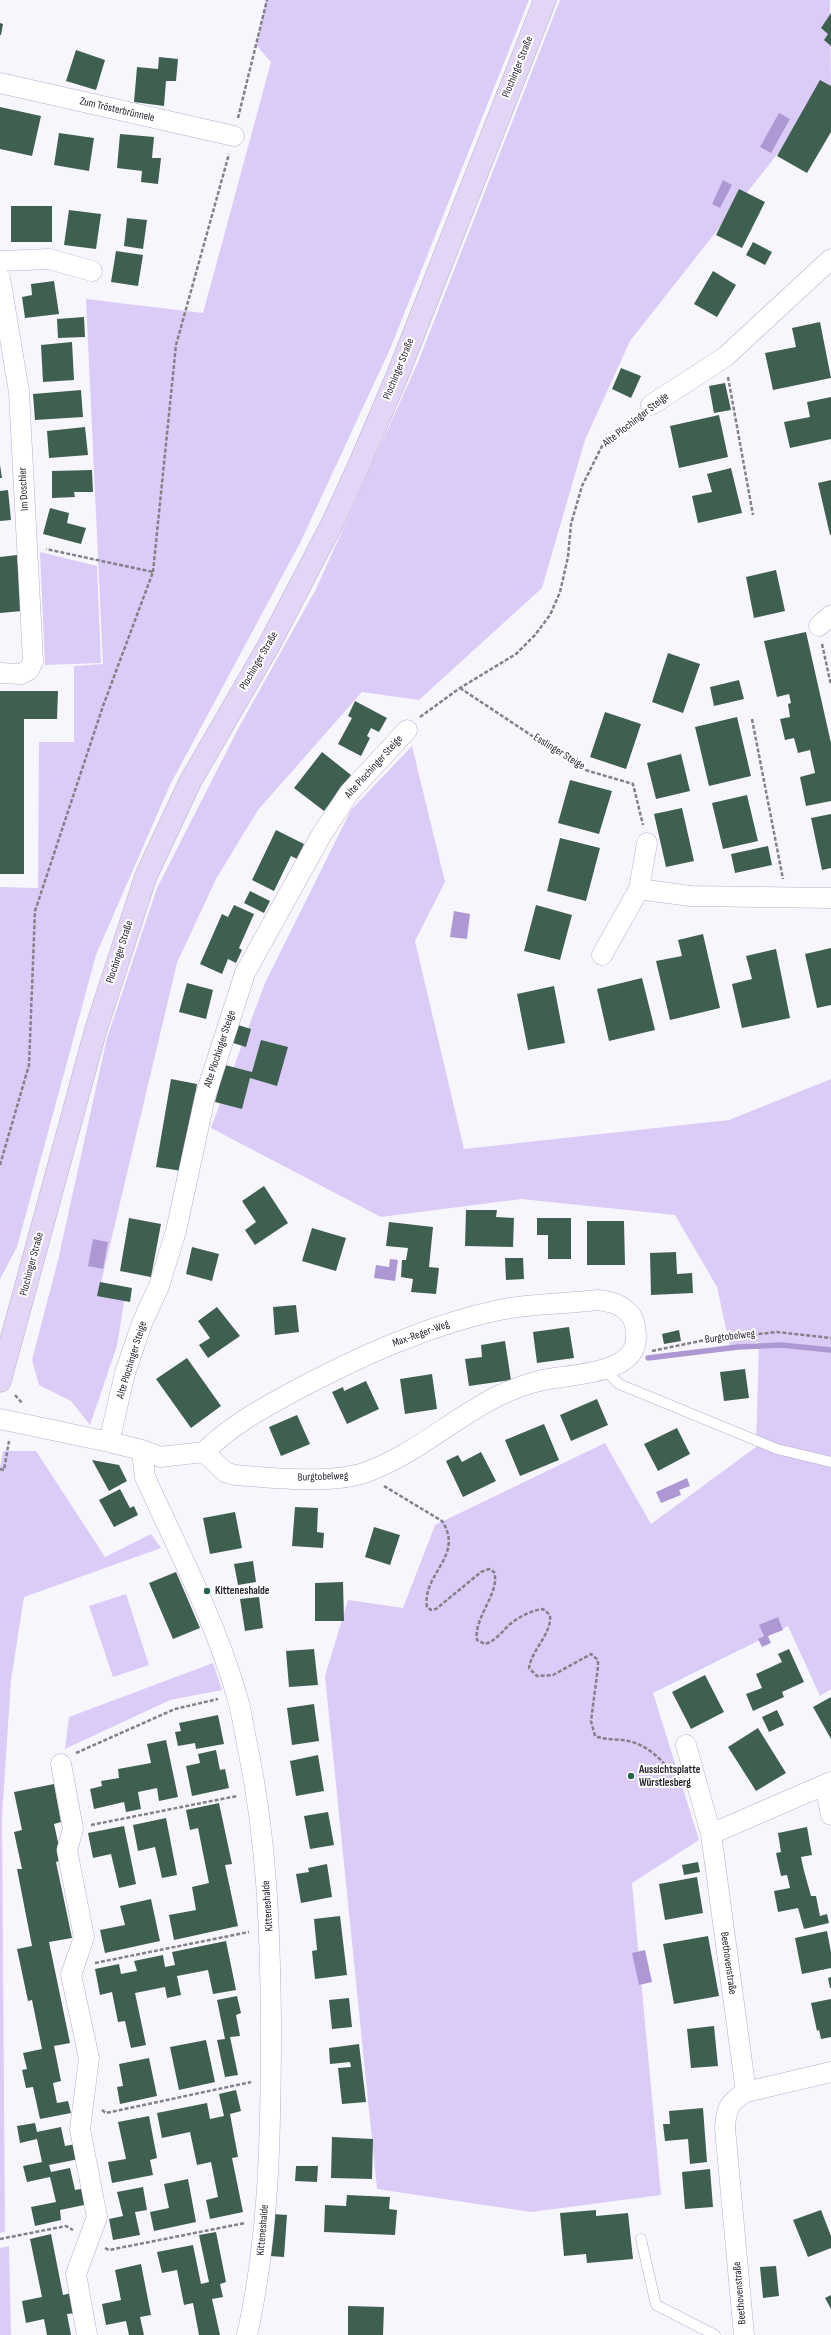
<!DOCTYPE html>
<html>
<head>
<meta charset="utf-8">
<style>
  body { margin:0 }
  canvas { display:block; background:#f8f6fd }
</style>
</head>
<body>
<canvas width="831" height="2335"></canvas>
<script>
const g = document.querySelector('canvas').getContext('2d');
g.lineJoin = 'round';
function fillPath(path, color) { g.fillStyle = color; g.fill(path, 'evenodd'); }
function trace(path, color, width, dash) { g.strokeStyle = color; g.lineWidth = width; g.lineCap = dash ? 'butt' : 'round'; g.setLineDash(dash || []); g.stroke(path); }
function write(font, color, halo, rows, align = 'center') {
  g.font = font + ' "Sofia Sans Condensed",sans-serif'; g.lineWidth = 4; g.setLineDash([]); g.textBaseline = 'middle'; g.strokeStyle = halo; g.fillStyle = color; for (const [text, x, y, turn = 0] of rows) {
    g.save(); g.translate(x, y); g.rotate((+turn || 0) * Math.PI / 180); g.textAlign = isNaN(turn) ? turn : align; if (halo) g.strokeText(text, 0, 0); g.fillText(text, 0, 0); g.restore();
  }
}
const green = new Path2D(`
  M266,0H529L390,349L301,541L170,785L96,955L17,1247L0,1279V887L38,888L39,742H74V666L103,664L86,299L203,313L271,62L256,45Z
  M560,0H830L831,86L630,341L585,440L542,588L419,700L362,692L258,810L216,879L177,963L100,1287L126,1290L117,1346L90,1425L71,1401L39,1385L32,1360L58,1260L107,1038L157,888L238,729L316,589L418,362Z
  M40,552L97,566L101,663L45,665Z
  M412,746L445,882L415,941L464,1149L729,1120L831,1079V1689L820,1696L788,1626L653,1693L699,1840L632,1883L661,2195L531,2212L377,2189L325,1676L348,1600L403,1608L435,1525L605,1443L651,1524L756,1447L759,1342L730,1347L717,1287L675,1215L521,1199L381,1217L211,1128L265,983L351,810Z
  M3,1451H36L105,1557L151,1534L161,1548L24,1597L11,1680L2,1816L5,2232L0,2233V1468Z
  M126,1594L149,1665L113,1677L89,1606Z
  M213,1663L222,1690L170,1700L65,1749L69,1717Z
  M9,2246L11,2335H0V2248Z`);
const water = new Path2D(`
  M779,113L790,119L771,153L760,147Z
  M723,180L732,185L720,208L712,204Z
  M454,911L470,914L467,939L450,937Z
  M93,1239L108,1242L103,1269L88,1266Z
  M390,1259L398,1260L395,1281L374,1278L376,1265L389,1267Z
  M687,1478L690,1486L679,1490L681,1495L661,1503L656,1492Z
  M778,1617L783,1630L768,1636L771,1643L762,1647L758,1639L764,1636L759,1625Z
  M645,1950L652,1982L639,1985L632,1953Z`);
const stream = new Path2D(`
  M648,1358L738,1347L781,1345L831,1350`);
const building = new Path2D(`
  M831,13V46L824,40L828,34L821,28Z
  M0,23L3,24L1,35H0Z
  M76,50L105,60L96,90L66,81Z
  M159,57L178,59L176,81H166L164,106L134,102L137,67L158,69Z
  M820,80L831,86V132L807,173L777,156Z
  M0,107L41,116L32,156L0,149Z
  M59,133L94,138L89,171L54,165Z
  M120,134L154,137L152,158H161L158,184L141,182L142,171L117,168Z
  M739,189L765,202L742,248L716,235Z
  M11,206H52V242H11Z
  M69,210L101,214L96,249L64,245Z
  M127,218L147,220L143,249L124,246Z
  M753,242L772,252L765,265L746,255Z
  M116,251L143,255L138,286L111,282Z
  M713,271L736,285L717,317L694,304Z
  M54,281L59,314L25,318L22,297L32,295L31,284Z
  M84,317L85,337L58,338L57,319Z
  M820,322L831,378L773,390L765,353L796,347L792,328Z
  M72,342L74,380L43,382L41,345Z
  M621,368L641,376L631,398L612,389Z
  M725,383L731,410L714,413L709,386Z
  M81,390L83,417L35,420L33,394Z
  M831,397V439L790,448L784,422L810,417L807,402Z
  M719,415L728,457L679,468L670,426Z
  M85,427L88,455L49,458L47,431Z
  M0,465L2,478H0Z
  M731,468L742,513L698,523L692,496L712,492L707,474Z
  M92,470L93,492H74L75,497L52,498V471Z
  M831,480V535H830L818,483Z
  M8,490L11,520L0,521V491Z
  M50,508L69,513L67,523L86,528L81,544L43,534Z
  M17,555L22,611L0,613V557Z
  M776,570L785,611L754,618L746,577Z
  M806,632L831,743V801L806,806L800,777L815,773L810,750L798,753L794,738L785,740L780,719L790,717L788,704L791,703L789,694L777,697L764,641Z
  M668,653L700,664L683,713L652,702Z
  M739,680L744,699L714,706L710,687Z
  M0,691H58L57,719H24V874H0Z
  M355,701L387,718L379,732L371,728L367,736L370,738L361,756L338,744L352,718L348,716Z
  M605,712L641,724L626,769L590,757Z
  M737,717L751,776L709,786L695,727Z
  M322,752L351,775L324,811L294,788Z
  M681,754L690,791L656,799L647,763Z
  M570,780L612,791L599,834L558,823Z
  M747,795L758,841L723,849L712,803Z
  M682,808L694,861L666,867L654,814Z
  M831,814V868L822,870L811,818Z
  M276,830L304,844L297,859L291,856L274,891L252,880Z
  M560,838L600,848L586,901L547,891Z
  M768,846L772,865L735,873L731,854Z
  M250,891L270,901L264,913L244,903Z
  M234,905L254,914L239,948L242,950L236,963L228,959L222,974L200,964L222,914L228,917Z
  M536,905L572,915L560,960L524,951Z
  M703,934L720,1008L670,1020L656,961L682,956L678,940Z
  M831,948V1005L817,1008L805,954Z
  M776,949L790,1018L742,1028L732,984L752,979L746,956Z
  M642,978L655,1030L609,1041L597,989Z
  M187,983L213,990L206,1019L179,1012Z
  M554,986L565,1043L528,1050L517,994Z
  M235,1024L251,1029L246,1047L230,1042Z
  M261,1040L288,1047L277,1086L250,1078L242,1109L215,1102L225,1065L252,1072Z
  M171,1079L197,1084L182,1171L156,1167Z
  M264,1186L288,1223L255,1245L245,1230L256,1222L242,1201Z
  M466,1210H497L496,1217L514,1218L513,1247L465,1246Z
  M129,1218L161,1224L151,1277L120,1271Z
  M537,1218H571V1259H548V1235H537Z
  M587,1221H624L625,1265H587Z
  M389,1222L433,1227L429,1267L439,1268L436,1294L411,1292L413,1279L401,1277L402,1260H406L408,1248L386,1246Z
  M312,1228L346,1238L336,1271L302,1261Z
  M192,1247L219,1254L212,1281L186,1274Z
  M676,1252L677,1274L692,1273L693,1293L651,1295L650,1253Z
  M505,1258H523L524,1279L506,1280Z
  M100,1282L132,1288L130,1302L97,1296Z
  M296,1305L299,1332L275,1335L273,1307Z
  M217,1307L240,1336L208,1358L199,1345L210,1338L198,1321Z
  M569,1327L574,1358L537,1363L533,1332Z
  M679,1330L681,1341L664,1344L662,1334Z
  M505,1341L511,1380L469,1386L465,1359L482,1357L481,1345Z
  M187,1358L221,1406L191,1428L156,1379Z
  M745,1369L749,1398L724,1401L720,1372Z
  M432,1374L437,1409L405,1414L400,1379Z
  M366,1381L379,1409L347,1424L332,1392L343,1387L344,1391Z
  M597,1399L608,1425L571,1441L560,1415Z
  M297,1415L310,1444L281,1456L269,1427Z
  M544,1424L559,1460L520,1476L505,1440Z
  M677,1428L690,1454L658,1471L644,1444Z
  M481,1452L496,1481L463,1497L446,1461L458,1455L462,1462Z
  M92,1460L119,1465L127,1481L109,1491Z
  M120,1489L130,1508L134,1506L138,1515L114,1527L99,1500Z
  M295,1507L318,1508L317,1532L324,1533L323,1548L292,1546Z
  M235,1512L242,1548L210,1554L203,1518Z
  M374,1527L400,1535L390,1565L365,1557Z
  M253,1561L256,1582L238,1585L234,1564Z
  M176,1572L200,1628L173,1639L149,1583Z
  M343,1582L344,1621H315V1583Z
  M259,1597L263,1628L245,1631L240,1599Z
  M314,1649L318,1685L289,1687L286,1651Z
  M789,1649L804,1682L782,1692L784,1697L753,1711L746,1694L762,1688L756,1674L782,1662L778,1654Z
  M705,1675L724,1712L691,1729L672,1692Z
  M831,1697V1739L813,1707Z
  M314,1704L319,1741L292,1745L287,1708Z
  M777,1710L784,1725L769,1732L762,1717Z
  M218,1715L224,1744L196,1749L195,1743L178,1746L175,1732L181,1731L179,1723Z
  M758,1728L786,1773L756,1791L728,1747Z
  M166,1740L178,1797L159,1801L157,1788L138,1792L141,1809L126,1812L124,1802L94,1809L90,1789L102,1786L101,1781L119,1778L118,1769L151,1763L147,1744Z
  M216,1750L220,1770L225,1769L229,1788L192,1796L186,1766L200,1763L198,1754Z
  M318,1755L324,1791L296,1796L290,1761Z
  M54,1784L61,1822L54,1824L62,1860L56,1862L72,1938L49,1942L70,2043L54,2046L61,2081L53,2083L57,2103L68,2101L71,2113L40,2119L33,2087L26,2088L22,2070L27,2069L23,2053L42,2049L32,2000L28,2001L17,1949L32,1946L17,1869H22L14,1832L22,1830L14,1792Z
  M219,1803L232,1864L225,1865L238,1926L174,1940L169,1915L196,1910L192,1887L209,1883L198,1828L190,1830L186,1810Z
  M328,1812L334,1845L310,1849L304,1816Z
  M166,1818L177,1875L162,1878L155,1847L138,1851L133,1825Z
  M124,1826L136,1884L119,1888L111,1854L93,1858L88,1833Z
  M807,1827L812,1855L801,1857L804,1871L811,1896H816L820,1916L827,1914L829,1923L804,1929L798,1908L778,1912L774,1891L790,1888L787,1875L781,1876L776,1853L781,1852L778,1833Z
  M698,1862L700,1872L684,1875L682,1865Z
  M327,1864L332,1897L301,1903L296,1874L309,1872L308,1868Z
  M697,1877L703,1913L665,1920L659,1884Z
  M151,1899L160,1941L105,1953L100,1930L125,1925L120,1906Z
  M340,1916L347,1975L315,1979L312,1951L317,1950L314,1919Z
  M827,1931L831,1952V1968L802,1974L795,1938Z
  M708,1936L719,1996L674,2004L663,1944Z
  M226,1941L236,1990L213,1994L208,1970L177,1976L181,1995L167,1998L165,1987L135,1993L146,2045L131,2048L125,2021L118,2022L112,1992L100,1995L95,1969L119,1964L121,1974L131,1972L137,1971L134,1961L163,1955L165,1967L175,1965L172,1952Z
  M831,1977V1988H830L828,1978Z
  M237,1996L241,2013L236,2015L240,2036L230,2037L238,2075L225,2077L217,2040L225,2039L217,2000Z
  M349,1998L352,2027L332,2029L329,2000Z
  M831,1999V2037L821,2039L819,2030L817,2031L811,2003Z
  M714,2026L718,2066L691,2068L687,2029Z
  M206,2040L215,2082L179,2090L170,2047Z
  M359,2044L366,2102L342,2104L338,2068L351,2067L350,2062L330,2064L329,2048Z
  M149,2058L157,2096L120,2104L117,2087L123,2086L119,2064Z
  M236,2090L241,2111L230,2114L238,2157L232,2158L243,2212L210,2219L206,2200L218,2197L211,2162L197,2165L190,2132L162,2138L157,2113L207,2103L210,2119L224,2116L219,2094Z
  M703,2108L707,2162L690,2164L688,2139L665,2141L663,2124H670L669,2111Z
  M149,2116L157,2158L150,2160L153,2175L112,2183L108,2162L126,2159L118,2122Z
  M35,2123L37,2132L61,2127L65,2146L76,2144L79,2159L49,2165L51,2172L70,2168L75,2190L86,2188L89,2204L60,2210L61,2220L35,2226L31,2207L56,2202L50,2177L27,2182L23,2166L42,2162L37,2139L20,2143L17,2126Z
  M332,2137L373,2139L372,2179L331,2178Z
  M296,2166H318L317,2182L295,2181Z
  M710,2169L713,2207L685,2209L682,2172Z
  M188,2179L196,2222L154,2231L150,2212L169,2208L164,2184Z
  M143,2187L147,2210L135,2212L140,2235L113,2240L109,2219L123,2216L117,2192Z
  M347,2195L390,2197L389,2209L397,2210L395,2235L324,2232L325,2205L346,2206Z
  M596,2210V2216L628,2213L633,2259L587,2263L586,2254L564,2256L560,2213Z
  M821,2210L831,2236V2248L808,2257L793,2220Z
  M273,2214L287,2215L284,2257L270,2256Z
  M216,2232L226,2282L220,2284L223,2297L212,2299L220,2335H199L193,2303L184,2305L177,2270L162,2273L157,2252L193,2245L201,2284L209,2282L199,2235Z
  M51,2234L63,2295L72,2293L76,2313L67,2314L71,2335H47L44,2319L26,2323L22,2301L42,2297L30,2239Z
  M141,2264L151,2315L140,2317L144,2335H129L126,2321L106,2325L102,2304L121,2300L115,2270Z
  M776,2266L779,2296L763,2298L760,2267Z
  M831,2295V2309L825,2298Z
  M348,2306L384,2307L383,2335H348Z`);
const path = new Path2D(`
  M238,118L267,0
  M728,377L753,515
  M153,572L176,345L229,154
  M822,644L831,685
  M460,688L582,769L633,784L643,825
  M420,717L460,688L516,654L535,635L550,615L560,592L568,557L571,524L582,486L602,446L637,417
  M752,719L783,879
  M0,1165L29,1065L35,911L103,706L153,572L46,549
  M652,1351L705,1340L777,1332L831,1338
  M15,1395L22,1403
  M0,1469L4,1470L9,1441
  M384,1486L442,1521C465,1556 422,1573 427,1607L431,1610L436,1609L481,1572L489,1569L494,1572C501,1592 473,1618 477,1640L485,1644C498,1640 504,1628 514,1621C523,1615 533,1610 543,1609L550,1615C552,1634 532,1649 529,1668L537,1676L553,1675L591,1654L598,1660V1667L591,1721L595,1736C608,1741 620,1738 632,1742C650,1747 662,1761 674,1774
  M76,1753L175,1709L218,1699
  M91,1825L237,1796
  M95,1963L249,1932
  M102,2110L106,2113L251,2082
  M0,2239L66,2226L73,2230
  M105,2248L109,2250L245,2223`);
const lane = new Path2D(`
  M604,1369L619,1384L777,1449L831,1462
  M641,2239L656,2305L715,2335`);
const street = new Path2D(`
  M0,83L234,136
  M0,261L49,259L92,271
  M0,278L19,392L33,661L29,670L21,674L0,673
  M651,405L725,357L831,259
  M819,626L831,615
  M639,889L690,896L831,898
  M602,955L639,889L647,843
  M598,1300C612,1302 621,1304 630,1314C635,1320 636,1330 636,1337C637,1375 569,1374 543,1380C526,1384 513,1389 498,1396C452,1419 413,1456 364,1473C330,1484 271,1478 235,1475L225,1472L204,1452C232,1424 265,1407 300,1388C363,1355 429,1325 499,1310C531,1303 566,1304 598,1300Z
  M0,1419L109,1442L142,1450L160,1457L204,1452
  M109,1442L125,1373L142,1323L159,1286L176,1231L205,1097L245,973L322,834L349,793L407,730
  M142,1450L145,1477C177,1548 214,1618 236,1693C242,1711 244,1731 248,1749C267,1842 270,1928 271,2022C271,2126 270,2233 247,2335
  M686,1745L711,1834
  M61,1764L73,1829L67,1850L84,1937L71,1975L89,2058L80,2129L97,2217L76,2274L87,2335
  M825,1785L831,1815
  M746,2092L711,1834L831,1782
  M744,2335L725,2128C726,2109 729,2102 746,2092L831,2072`);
const secondary = new Path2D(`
  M0,1381L96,1029L146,876L190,782L269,645L333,522L360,463L398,374L545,0`);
const markers = [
  [207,1591,4,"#29644d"],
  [631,1776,4,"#29644d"]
];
const streetNames = [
  ["Plochinger Straße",518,67,-68],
  ["Zum Trösterbrünnele",117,110,13],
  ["Plochinger Straße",399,369,-68],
  ["Alte Plochinger Steige",636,420,-38],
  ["Im Doschler",24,489,-93],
  ["Plochinger Straße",259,661,-60],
  ["Esslinger Steige",559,752,32],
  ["Alte Plochinger Steige",374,767,-48],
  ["Plochinger Straße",120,952,-72],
  ["Alte Plochinger Steige",220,1049,-72],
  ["Plochinger Straße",32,1264,-75],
  ["Max-Reger-Weg",421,1334,-20],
  ["Burgtobelweg",730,1337,-7],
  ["Alte Plochinger Steige",132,1360,-73],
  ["Burgtobelweg",323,1477,-2],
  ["Kitteneshalde",268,1906,-94],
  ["Beethovenstraße",728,1963,82],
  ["Kitteneshalde",263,2230,-85],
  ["Beethovenstraße",740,2293,-95]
];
const poiNames = [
  ["Kitteneshalde",215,1591],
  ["Aussichtsplatte",639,1770],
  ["Würstlesberg",639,1783]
];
fillPath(green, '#dbccf7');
fillPath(water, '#ae98d4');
trace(stream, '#ae98d4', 5.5);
fillPath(building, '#3f6051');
trace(lane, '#b7adcc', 11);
trace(street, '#b7adcc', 21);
trace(secondary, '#b7adcc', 23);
trace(path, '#84808a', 2.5, [4, 2]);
trace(lane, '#fff', 10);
trace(street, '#fff', 20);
trace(secondary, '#e2d5f5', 22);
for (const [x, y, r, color] of markers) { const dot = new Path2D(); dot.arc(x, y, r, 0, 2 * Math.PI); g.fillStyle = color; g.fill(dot); trace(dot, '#fff', 1.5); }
write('11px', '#241f2b', '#fff', streetNames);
write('bold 11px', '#241f2b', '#fff', poiNames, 'left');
</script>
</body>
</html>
